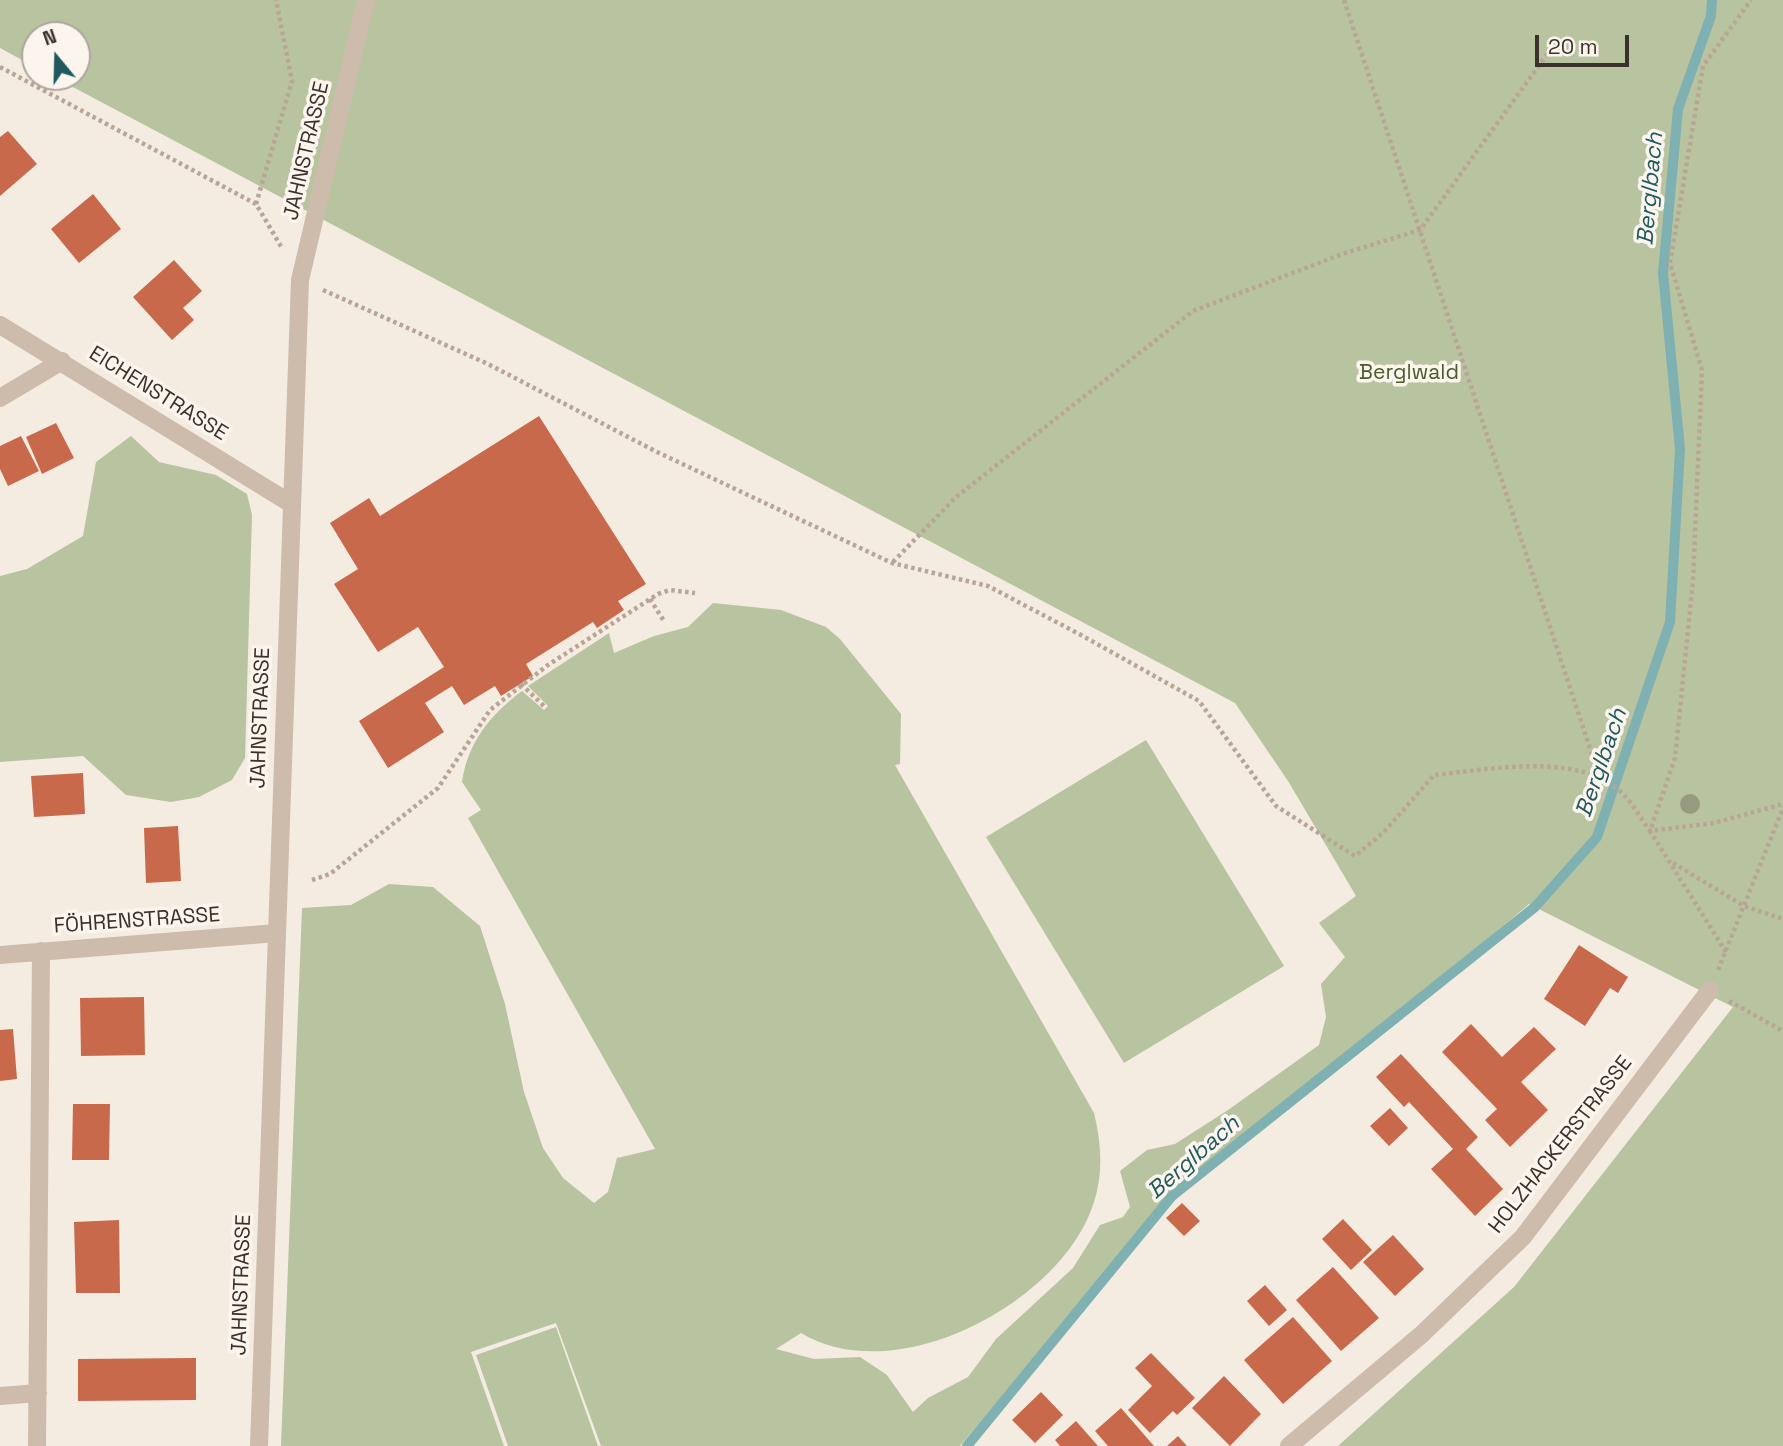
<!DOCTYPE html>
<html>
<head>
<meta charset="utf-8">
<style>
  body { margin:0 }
  #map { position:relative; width:1783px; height:1446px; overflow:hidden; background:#f4ebe1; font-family:"Space Grotesk",sans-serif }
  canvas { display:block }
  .north { position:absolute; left:21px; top:21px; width:70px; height:70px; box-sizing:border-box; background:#fbf5ee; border:2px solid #aea6a0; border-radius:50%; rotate:341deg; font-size:19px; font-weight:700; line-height:28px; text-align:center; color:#3b302b }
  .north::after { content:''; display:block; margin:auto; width:24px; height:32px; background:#1f5a5e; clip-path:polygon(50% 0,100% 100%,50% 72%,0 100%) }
  .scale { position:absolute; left:1535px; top:35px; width:94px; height:32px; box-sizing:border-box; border:4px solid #3b302b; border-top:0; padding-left:9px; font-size:21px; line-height:24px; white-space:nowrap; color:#3b302b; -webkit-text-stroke:5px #fbf5ee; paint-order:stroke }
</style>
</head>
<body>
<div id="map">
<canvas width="1783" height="1446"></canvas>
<div class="north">N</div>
<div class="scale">20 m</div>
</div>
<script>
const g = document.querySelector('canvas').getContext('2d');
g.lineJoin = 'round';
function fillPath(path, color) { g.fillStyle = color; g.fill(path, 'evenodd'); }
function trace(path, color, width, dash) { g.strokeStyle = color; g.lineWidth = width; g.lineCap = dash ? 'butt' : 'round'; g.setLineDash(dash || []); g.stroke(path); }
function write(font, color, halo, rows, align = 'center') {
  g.font = font + ' "Space Grotesk",sans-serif'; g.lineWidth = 7; g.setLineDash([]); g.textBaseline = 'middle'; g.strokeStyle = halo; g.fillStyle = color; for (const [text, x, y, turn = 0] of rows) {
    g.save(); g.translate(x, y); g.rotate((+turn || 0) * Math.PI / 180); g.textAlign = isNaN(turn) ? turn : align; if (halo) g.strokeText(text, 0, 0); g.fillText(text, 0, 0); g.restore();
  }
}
const green = new Path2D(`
  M0,0H1783V1446H1338L1514,1287L1733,1007L1529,904L1384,1027L1172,1194L960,1446H601L556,1323L471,1352L504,1446H281L302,908L351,905L389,884L433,887L480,926L505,1004L524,1092L543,1148L563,1178L594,1203L608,1192L617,1158L655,1149L468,818L481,810L462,782C468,742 490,715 522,691L544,710L548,706L528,686L609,633L614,653L654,636L688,627L713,603L781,610L826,627L840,639L901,714L900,764L895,765L1094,1113C1103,1150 1104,1186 1086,1222C1043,1310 893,1388 801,1333L776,1349L814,1359L860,1357L887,1375L913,1412L928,1398L968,1377L996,1339L1073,1268L1100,1225L1123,1217L1130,1207L1120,1171L1147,1150L1175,1144L1228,1110L1319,1045L1326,1017L1321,984L1345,957L1319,923L1356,896L1288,781L1235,703L54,77H77V35H35V67L0,48Z
  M131,436L159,462L216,475L247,494L252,515L245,758L232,780L199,797L171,802L126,795L83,756L0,762V576L27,569L83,536L96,462Z
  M1146,740L1284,966L1124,1063L986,837Z
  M556,1327L598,1446H508L476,1355Z`);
const stream = new Path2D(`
  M967,1446L1172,1196L1535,907L1597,837L1670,622L1680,449L1663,273L1678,109L1711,16L1712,0`);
const building = new Path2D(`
  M8,131L37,164L0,196V137Z
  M93,194L121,229L79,263L51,229Z
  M174,260L202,291L183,308L194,320L172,340L133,297Z
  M539,416L646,584L618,601L624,610L597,628L593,622L526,664L533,676L501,696L495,686L464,705L452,686L425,703L444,732L388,768L359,721L444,667L418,627L378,652L334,584L358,569L330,523L369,498L380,516Z
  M56,423L74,458L42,474L26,437Z
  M21,436L39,471L8,486L0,469V446Z
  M83,773L85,814L34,817L31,776Z
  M178,826L181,881L146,883L144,828Z
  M1579,945L1628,977L1618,993L1610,988L1585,1026L1544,999Z
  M144,997L145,1055L81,1056L80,998Z
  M1471,1024L1502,1057L1534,1027L1556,1049L1521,1082L1548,1110L1510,1147L1485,1120L1497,1109L1442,1052Z
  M13,1029L17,1079L0,1081V1030Z
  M1401,1054L1478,1137L1466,1149L1503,1189L1475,1216L1431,1169L1453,1149L1409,1102L1404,1107L1376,1077Z
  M73,1104H110L109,1160H72Z
  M1390,1108L1408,1128L1389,1146L1370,1126Z
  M1182,1203L1200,1221L1184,1236L1166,1218Z
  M1343,1219L1372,1250L1351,1270L1322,1239Z
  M119,1220L120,1293H76L74,1222Z
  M1393,1235L1424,1269L1395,1296L1363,1262Z
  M1333,1267L1379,1318L1341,1351L1296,1300Z
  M1265,1285L1287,1310L1269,1326L1247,1301Z
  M1293,1317L1332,1361L1283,1404L1244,1360Z
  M1151,1353L1195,1398L1177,1415L1173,1411L1150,1433L1128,1410L1152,1386L1135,1368Z
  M196,1358V1400L78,1401V1359Z
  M1224,1376L1261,1414L1230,1446L1192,1408Z
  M1041,1392L1063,1415L1035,1443L1012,1420Z
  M1121,1408L1154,1446H1108L1095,1431Z
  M1076,1421L1098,1446H1060L1055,1440Z
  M1178,1436L1187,1446H1167Z`);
const path = new Path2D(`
  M1344,0L1600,779
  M0,67L256,204L282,248
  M256,204L292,81L276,0
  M323,290L488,364L657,452L892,563L988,586L1081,635L1199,701L1276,806L1355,856L1384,832L1434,775C1488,770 1576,751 1621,792C1632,802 1641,819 1650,831L1714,823L1783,804
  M893,562L956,497L1193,311L1345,253L1420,230L1551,49
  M650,599L664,621
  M521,684L546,708
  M1673,863L1744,906L1783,919
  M312,880L330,874L438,788L490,710L548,665L658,594L670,590L695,593
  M1726,952L1650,831L1675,758L1693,581L1702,370L1670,263L1703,66L1751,0
  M1718,970L1783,808
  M1729,1001L1783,1031`);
const street = new Path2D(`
  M0,325L290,503
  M0,398L62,361
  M0,955L277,933
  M0,1396L38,1393
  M37,1446L41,951
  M259,1446L300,280L366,0
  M1289,1446L1421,1335L1523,1237L1710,990`);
const trees = [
  [1690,804]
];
const streetNames = [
  ["JAHNSTRASSE",307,151,-77],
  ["EICHENSTRASSE",158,394,32],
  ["JAHNSTRASSE",261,718,-88],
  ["FÖHRENSTRASSE",137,921,-4],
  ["HOLZHACKERSTRASSE",1561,1145,-52],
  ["JAHNSTRASSE",242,1285,-88]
];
const parkNames = [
  ["Berglwald",1409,373]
];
const waterNames = [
  ["Berglbach",1651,189,-85],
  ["Berglbach",1602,763,-71],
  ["Berglbach",1194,1158,-41]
];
fillPath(green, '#b8c4a0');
trace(stream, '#7fb0b2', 10);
fillPath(building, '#c8694b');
trace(path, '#b9a596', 4.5, [3.5, 3.5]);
trace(street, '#cdbbac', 18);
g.fillStyle = '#969b7f';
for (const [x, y] of trees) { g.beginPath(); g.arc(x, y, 10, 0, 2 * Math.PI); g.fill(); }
write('21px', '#3b302b', '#fbf5ee', streetNames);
write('21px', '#4a5a2e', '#fbf5ee', parkNames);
write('italic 23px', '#1f5a5e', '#fbf5ee', waterNames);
</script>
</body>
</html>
